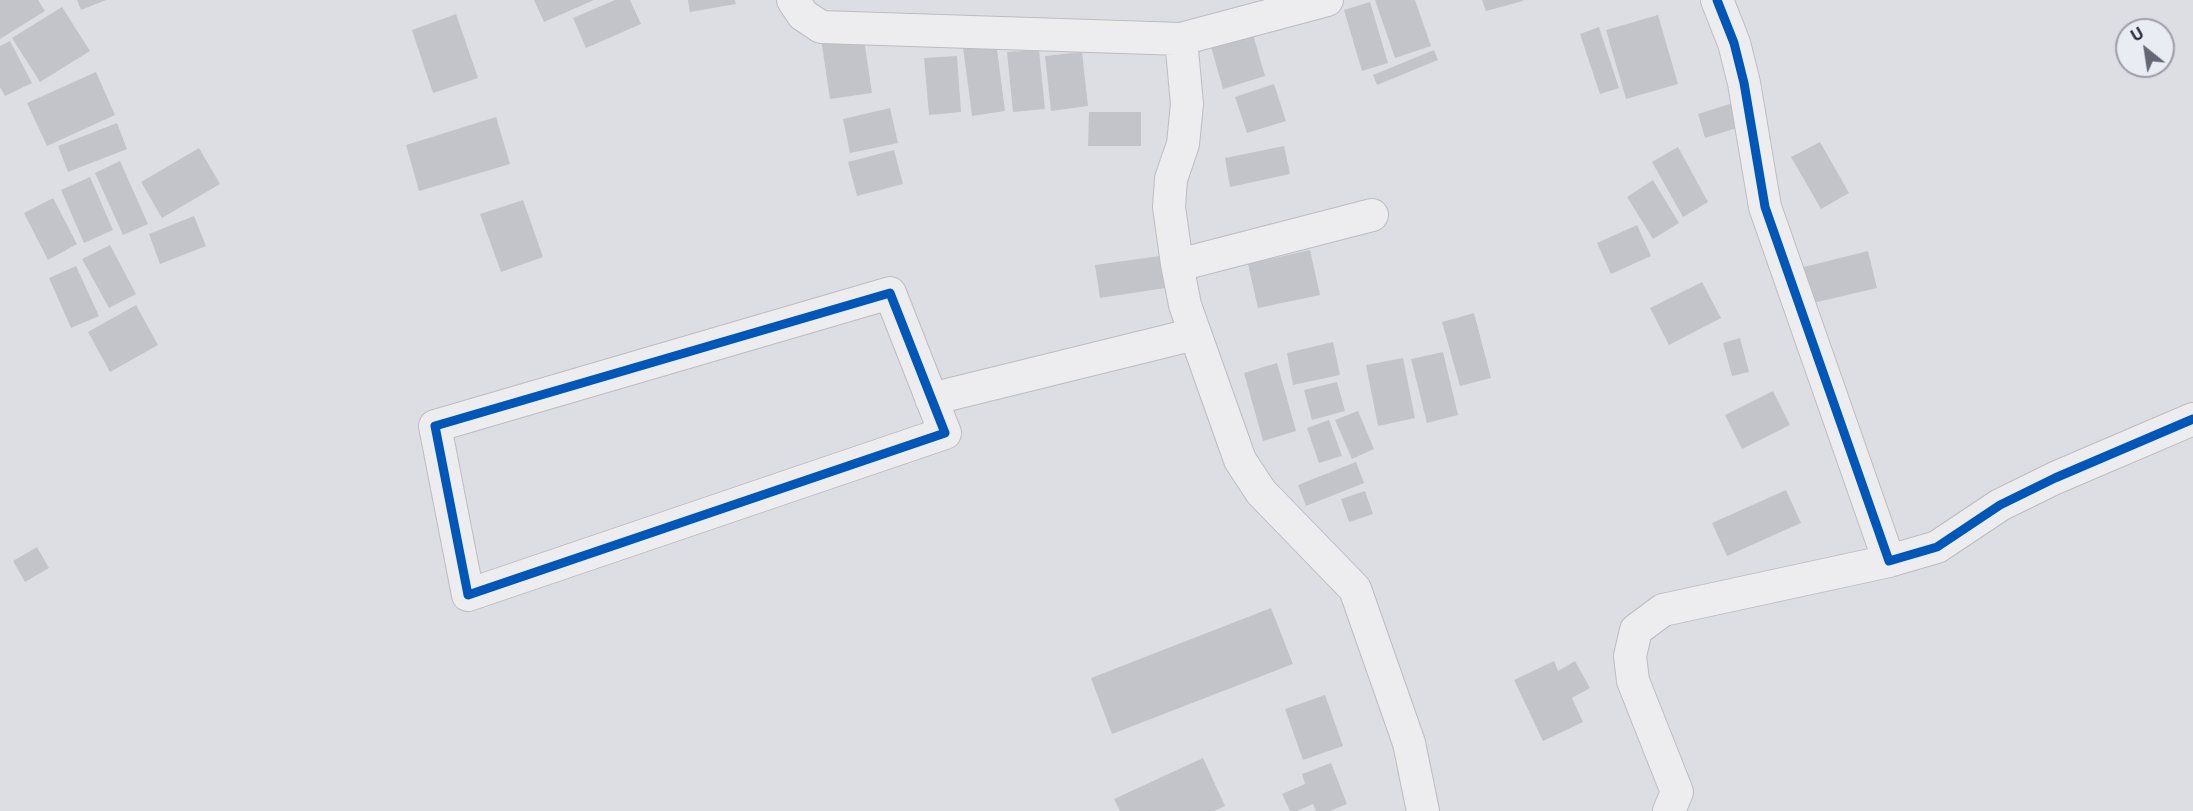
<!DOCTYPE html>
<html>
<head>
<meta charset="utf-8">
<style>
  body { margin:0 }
  #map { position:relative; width:2193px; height:811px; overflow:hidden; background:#dddee3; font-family:"Open Sans",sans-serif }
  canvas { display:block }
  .north { position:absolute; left:2115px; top:18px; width:60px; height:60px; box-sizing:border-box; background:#eaecf3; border:2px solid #9c9da9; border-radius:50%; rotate:330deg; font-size:16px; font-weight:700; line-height:24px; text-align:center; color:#26273b }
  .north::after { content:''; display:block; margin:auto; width:21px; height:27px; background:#666776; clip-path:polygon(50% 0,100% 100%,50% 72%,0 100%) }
</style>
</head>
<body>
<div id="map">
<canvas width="2193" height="811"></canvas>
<div class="north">U</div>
</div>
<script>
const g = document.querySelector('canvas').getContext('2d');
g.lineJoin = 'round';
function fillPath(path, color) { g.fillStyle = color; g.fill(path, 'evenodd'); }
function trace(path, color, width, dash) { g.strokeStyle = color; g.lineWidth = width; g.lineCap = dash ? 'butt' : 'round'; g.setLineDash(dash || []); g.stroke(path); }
const building = new Path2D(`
  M0,0H38L45,11L0,39Z
  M77,0H106L81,10Z
  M534,0H594L544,22Z
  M615,0H630L641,24L586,48L573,18Z
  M688,0H735L736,4L690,12Z
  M1375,0H1415L1431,46L1395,58Z
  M1482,0H1523V1L1486,11Z
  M1370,2L1388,63L1362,71L1344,10Z
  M62,7L90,51L40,82L12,38Z
  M456,14L478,78L433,93L412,30Z
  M1658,15L1678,84L1626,99L1606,30Z
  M1599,27L1619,88L1600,94L1580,34Z
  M1252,31L1265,76L1223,89L1210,43Z
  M863,33L872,93L830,99L821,39Z
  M10,41L32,83L5,96L0,87V46Z
  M996,42L1005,111L972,116L963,47Z
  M1039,50L1045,109L1013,112L1007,52Z
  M1434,50L1438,60L1377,85L1373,75Z
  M1082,52L1088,106L1051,111L1045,56Z
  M957,56L961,112L929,115L924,58Z
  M96,72L115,115L47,146L27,103Z
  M1274,84L1286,121L1247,133L1235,97Z
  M1733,103L1740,127L1705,138L1698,114Z
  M890,108L898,143L850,153L843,119Z
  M1089,112H1141V146H1088Z
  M496,117L510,164L419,191L406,145Z
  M117,123L127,149L68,172L58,146Z
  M1820,142L1849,193L1821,209L1791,157Z
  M1284,146L1290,174L1230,187L1225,158Z
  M1678,147L1708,202L1683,217L1652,162Z
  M199,148L220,184L162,218L141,182Z
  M894,150L903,184L857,196L848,162Z
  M120,161L148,224L123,235L95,173Z
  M90,177L113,230L84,243L61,190Z
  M1653,180L1679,223L1653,239L1627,197Z
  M53,198L77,244L48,260L24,213Z
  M523,200L543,257L501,272L480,214Z
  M194,216L206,246L160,264L149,234Z
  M1637,225L1651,256L1611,274L1597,243Z
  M110,245L136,294L109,308L82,259Z
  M1310,250L1320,295L1258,308L1248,264Z
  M1868,251L1877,288L1813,303L1804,267Z
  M1167,255L1172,287L1100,298L1095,265Z
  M76,266L99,316L71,328L49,278Z
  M1702,282L1721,318L1669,345L1650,308Z
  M136,305L158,345L110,372L88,332Z
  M1474,313L1491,378L1460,386L1442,322Z
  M1740,338L1749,372L1732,376L1723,343Z
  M1333,342L1340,375L1293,385L1287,353Z
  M1443,352L1458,415L1427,423L1411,359Z
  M1403,358L1415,418L1378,426L1366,365Z
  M1277,363L1296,431L1263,441L1244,373Z
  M1337,382L1345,411L1312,420L1304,390Z
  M1773,391L1790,425L1742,449L1725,415Z
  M1358,411L1374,449L1352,459L1335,420Z
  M1329,420L1342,456L1319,463L1307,428Z
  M1356,462L1364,483L1306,506L1298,485Z
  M1786,490L1801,523L1727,556L1712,523Z
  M1365,491L1373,514L1349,522L1341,499Z
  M37,547L49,568L25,582L13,561Z
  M1271,608L1293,664L1112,734L1091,678Z
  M1554,661L1558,671L1575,661L1590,688L1572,698L1583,722L1543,741L1514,680Z
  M1325,695L1343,746L1303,760L1285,709Z
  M1203,758L1225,806L1214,811H1120L1114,799Z
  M1331,763L1347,804L1330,811H1316L1313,804L1297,811H1290L1282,794L1305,784L1302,774Z`);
const minor = new Path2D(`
  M793,0L803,15L821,27L1181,39L1327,0
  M1717,0L1734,43L1744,83L1765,207L1889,561L1937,547L2000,505L2055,478L2193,419
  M1372,215L1194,261L1177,264L1185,305L1240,460L1261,492L1355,589L1409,743L1423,811
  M1177,264L1169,207L1171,179L1183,144L1187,104L1181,39
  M890,293L945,433L468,595L435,426Z
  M931,399L1195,334
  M1669,811L1677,792L1633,681L1630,656L1636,630L1663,610L1889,561`);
const cycleway = new Path2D(`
  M1717,0L1734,43L1744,83L1765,207L1889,561L1937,547L2000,505L2055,478L2193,419
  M890,293L945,433L468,595L435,426Z`);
fillPath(building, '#c3c4ca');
trace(minor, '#bcbcc1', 34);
trace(minor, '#ededf0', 32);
trace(cycleway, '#0057b8', 9);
</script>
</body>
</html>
